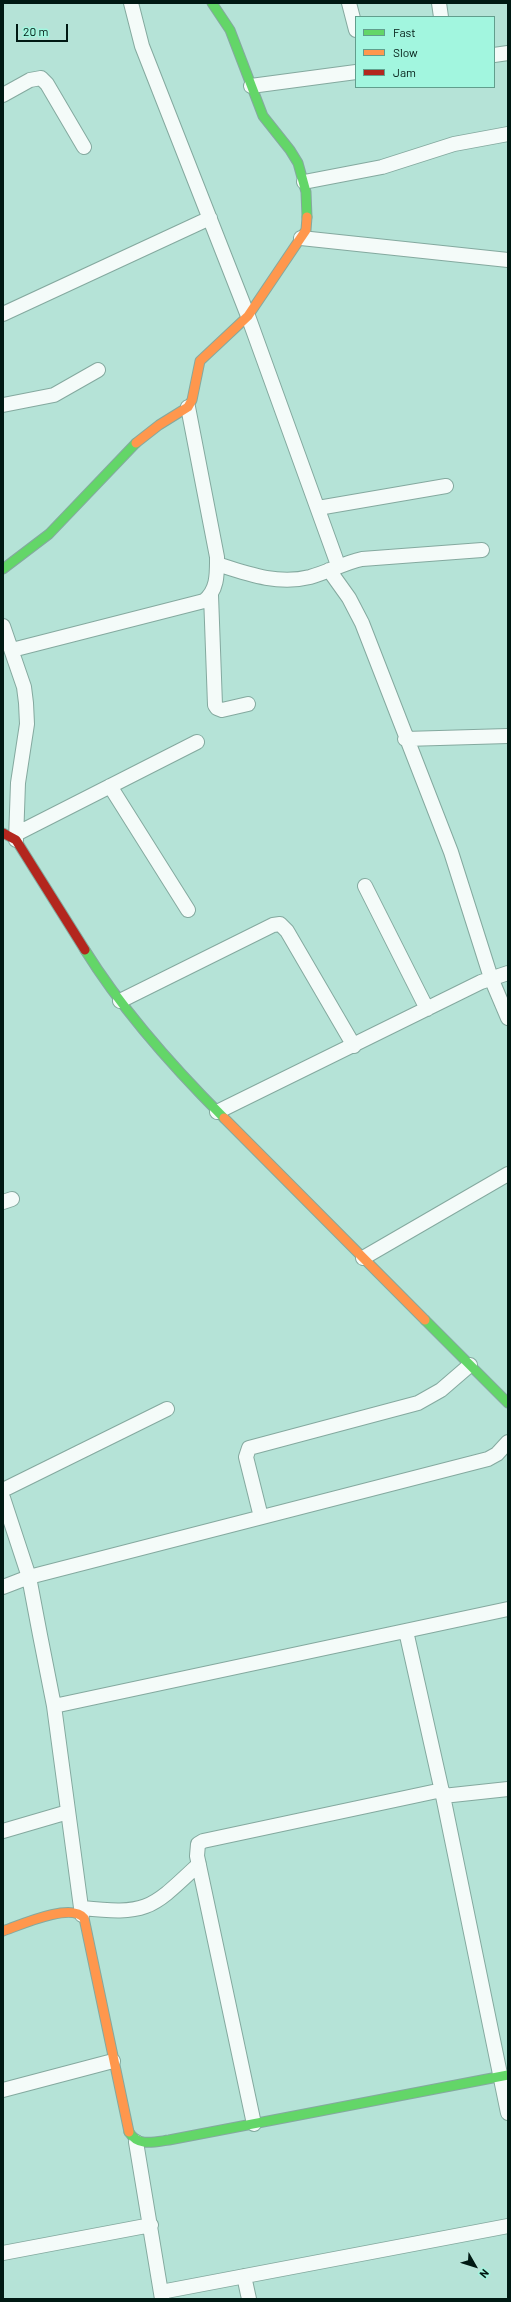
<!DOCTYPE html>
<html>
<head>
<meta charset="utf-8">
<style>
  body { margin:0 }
  #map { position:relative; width:511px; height:2302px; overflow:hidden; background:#b5e3d7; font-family:Barlow,sans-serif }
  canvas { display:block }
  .frame { position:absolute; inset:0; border:4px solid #001913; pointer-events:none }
  .legend { position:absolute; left:355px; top:16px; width:140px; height:72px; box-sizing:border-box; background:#a2f6df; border:1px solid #619e8d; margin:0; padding:5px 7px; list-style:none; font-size:12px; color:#001913 }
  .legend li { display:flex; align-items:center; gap:8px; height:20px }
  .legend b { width:20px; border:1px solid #619e8d }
  .north { position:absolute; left:455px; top:2246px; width:40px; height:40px; -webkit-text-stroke:3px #a2f6df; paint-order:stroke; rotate:129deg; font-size:11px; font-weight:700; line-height:16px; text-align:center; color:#001913 }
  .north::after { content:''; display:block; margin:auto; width:14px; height:18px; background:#001913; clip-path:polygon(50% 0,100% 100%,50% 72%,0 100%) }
  .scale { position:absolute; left:16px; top:24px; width:52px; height:18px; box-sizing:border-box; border:2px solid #001913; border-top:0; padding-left:5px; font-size:12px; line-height:14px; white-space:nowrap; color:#001913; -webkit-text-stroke:3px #a2f6df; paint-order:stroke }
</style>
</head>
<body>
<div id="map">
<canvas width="511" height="2302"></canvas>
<div class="frame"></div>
<ul class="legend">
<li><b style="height:5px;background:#63d668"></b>Fast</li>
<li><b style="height:5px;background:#ff974d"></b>Slow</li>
<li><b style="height:5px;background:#b3261e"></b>Jam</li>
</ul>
<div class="north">N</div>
<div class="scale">20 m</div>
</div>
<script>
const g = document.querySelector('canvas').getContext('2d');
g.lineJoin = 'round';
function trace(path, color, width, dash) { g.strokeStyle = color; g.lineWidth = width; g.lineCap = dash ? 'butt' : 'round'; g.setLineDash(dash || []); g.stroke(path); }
const street = new Path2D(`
  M131,3L142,46L248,316L338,565
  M349,3L356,30
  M439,3L441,17
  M494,55L508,53
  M251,86L356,72
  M3,95L30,80L41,78L47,84L84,147
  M304,182L382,167L454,144L508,134
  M301,238L508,260
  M3,314L210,218
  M3,405L54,395L98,370
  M318,508L446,486
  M217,564C248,574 278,585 310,577C328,572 344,563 362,559L482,550
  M329,570L349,598L362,623L451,852L491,978L508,1018
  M211,595L215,705L217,708L222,710L248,704
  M3,626L24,687L26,703L27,724L18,783L16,840
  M12,650L204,601C218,590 217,573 217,557L188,407
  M405,739L508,736
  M110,786L188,910
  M16,834L197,742
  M365,886L427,1009
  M120,1001L273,925L280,924L287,931L354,1046
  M217,1112L481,982L508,973
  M3,1202L12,1199
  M363,1258L508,1174
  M3,1490L167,1409
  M3,1498L29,1577L40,1635L54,1706L82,1915
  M261,1517L246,1457L249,1448L418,1403L441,1390L470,1365
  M3,1587L29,1577L488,1459L497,1454L508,1442
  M406,1631L443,1796L508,2113
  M54,1706L508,1609
  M443,1796L508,1789
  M3,1831L68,1812
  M82,1908C148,1915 151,1909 199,1864
  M3,2090L113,2061
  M254,2124L197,1856L198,1844L203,1841L442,1790
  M136,2142L162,2299
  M3,2253L151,2225
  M244,2276L249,2299
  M161,2292L508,2226`);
const fast = new Path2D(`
  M212,3L230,30L263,116L290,150L298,163L306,192L307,217
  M3,569L49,534L136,443
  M85,950C121,1008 176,1070 224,1118
  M425,1320L508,1403
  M129,2132C138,2147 154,2142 169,2140L508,2075`);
const slow = new Path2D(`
  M136,443L159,425L188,407L192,400L200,361L248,316L306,230L307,217
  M224,1118L425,1320
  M3,1931C20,1925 71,1902 84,1918L129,2132`);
const jam = new Path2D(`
  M3,833L16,840L85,950`);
trace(street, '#84a99f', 16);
trace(fast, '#84a99f', 11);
trace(slow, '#84a99f', 11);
trace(jam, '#84a99f', 11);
trace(street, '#f4fbf9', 14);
trace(fast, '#63d668', 9);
trace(slow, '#ff974d', 9);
trace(jam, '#b3261e', 9);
</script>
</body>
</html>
